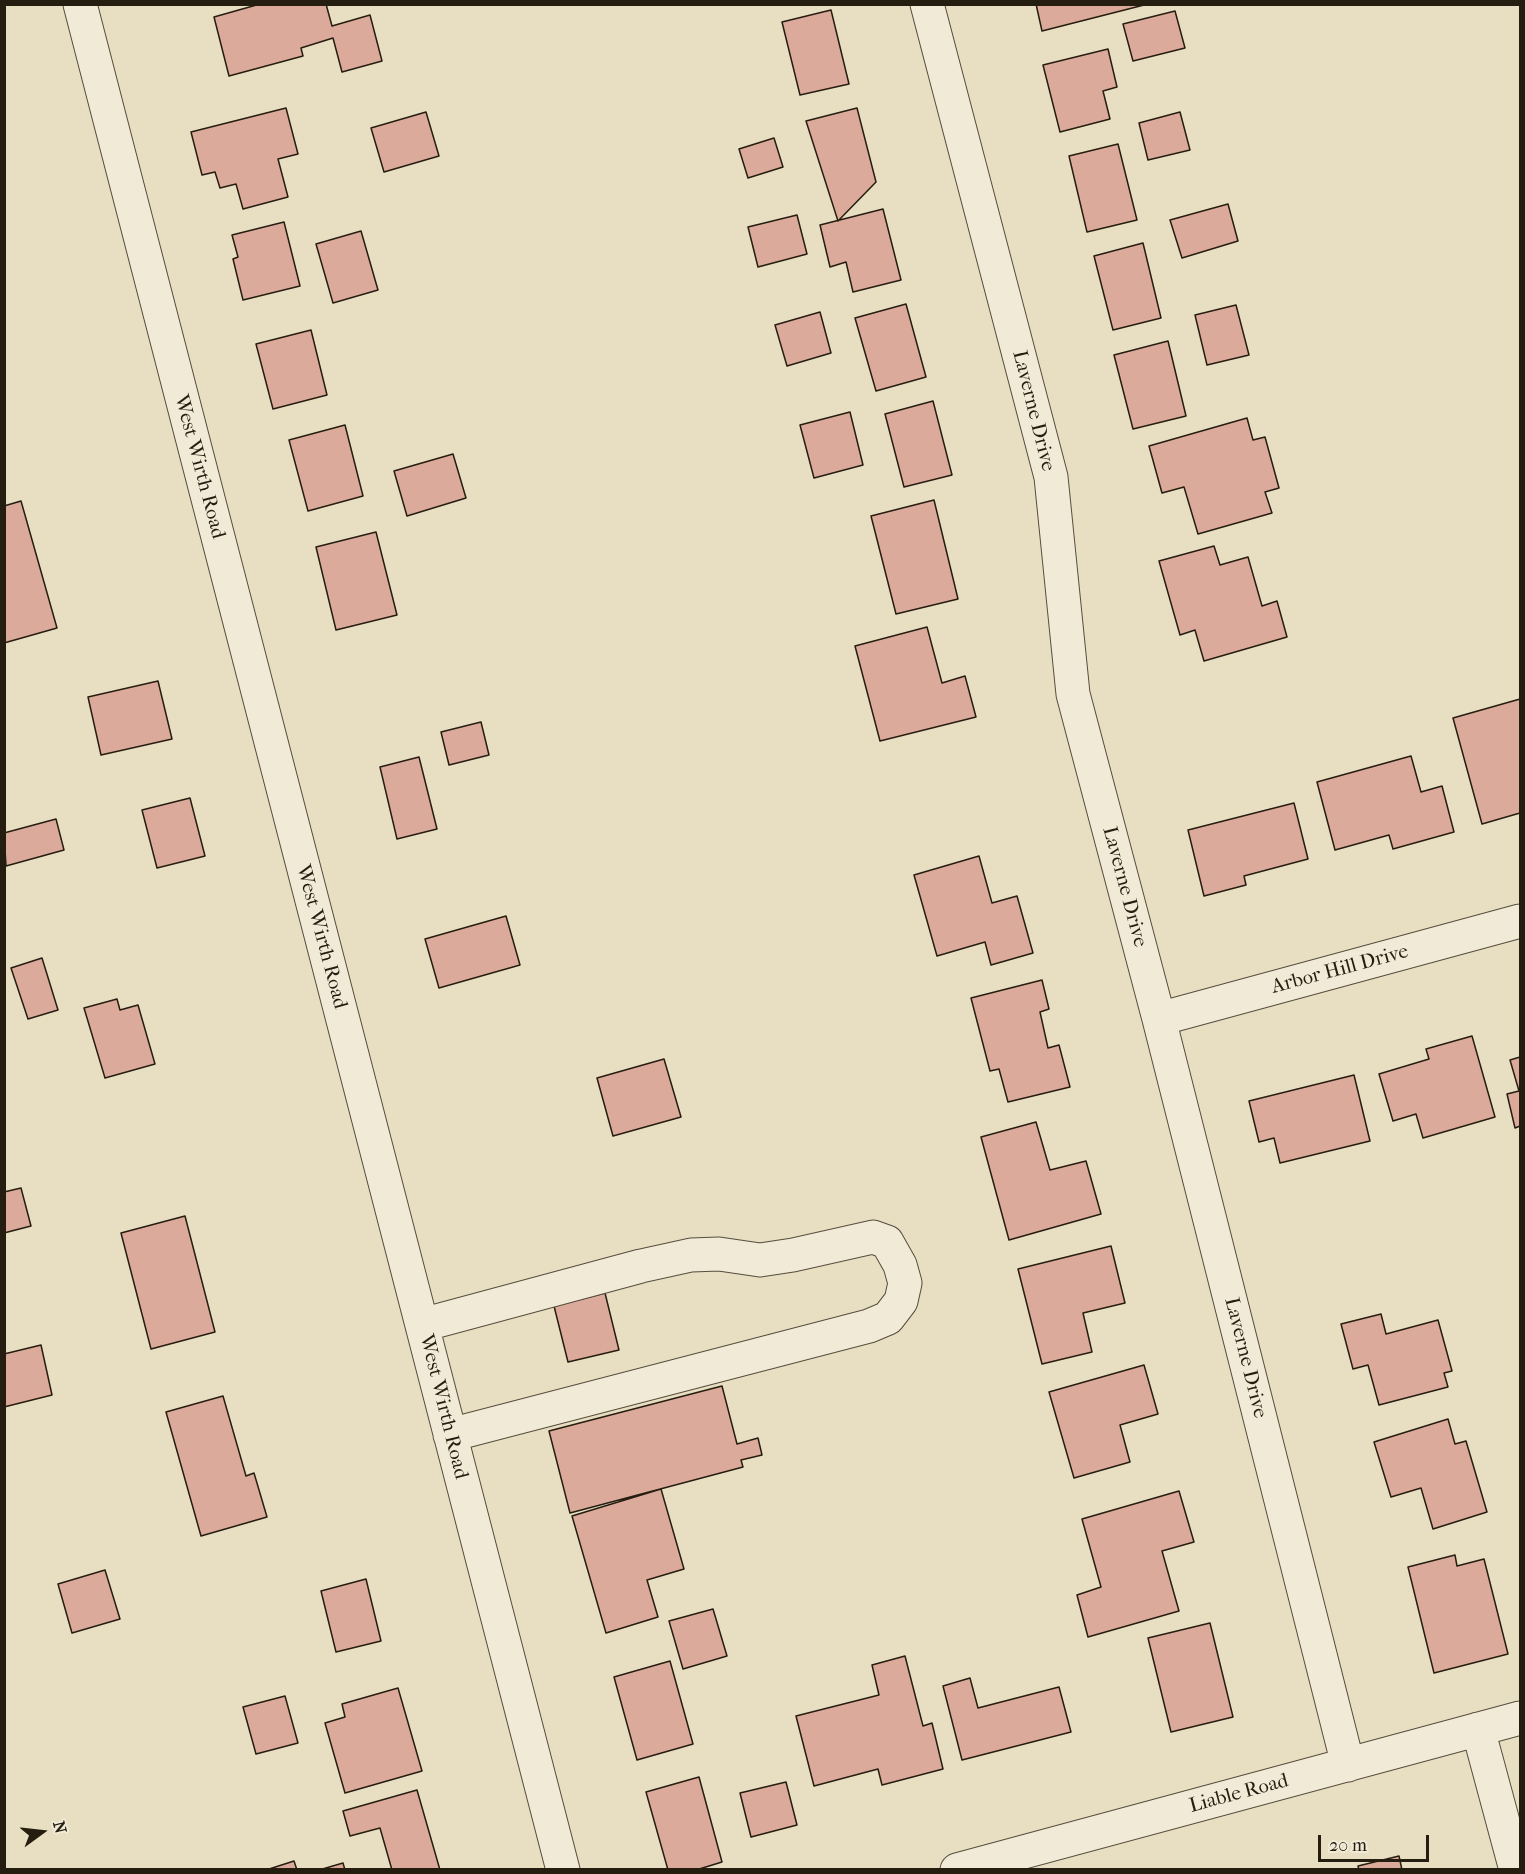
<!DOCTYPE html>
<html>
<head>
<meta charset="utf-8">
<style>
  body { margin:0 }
  #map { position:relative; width:1525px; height:1874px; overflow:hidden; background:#e8dec1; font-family:"IM FELL French Canon",serif }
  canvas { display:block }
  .frame { position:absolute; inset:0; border:6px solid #261d11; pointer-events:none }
  .north { position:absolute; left:12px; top:1802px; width:60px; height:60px; -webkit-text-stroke:4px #f0ead7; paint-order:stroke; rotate:75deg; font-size:16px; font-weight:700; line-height:24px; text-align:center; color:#261d11 }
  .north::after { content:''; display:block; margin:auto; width:21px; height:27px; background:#261d11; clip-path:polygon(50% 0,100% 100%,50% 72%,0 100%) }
  .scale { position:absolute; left:1318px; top:1835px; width:111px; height:27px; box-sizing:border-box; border:3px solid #261d11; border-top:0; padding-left:8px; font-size:18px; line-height:21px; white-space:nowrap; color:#261d11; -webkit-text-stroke:4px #f0ead7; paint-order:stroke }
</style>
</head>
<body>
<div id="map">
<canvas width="1525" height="1874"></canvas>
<div class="frame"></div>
<div class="north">N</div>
<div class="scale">20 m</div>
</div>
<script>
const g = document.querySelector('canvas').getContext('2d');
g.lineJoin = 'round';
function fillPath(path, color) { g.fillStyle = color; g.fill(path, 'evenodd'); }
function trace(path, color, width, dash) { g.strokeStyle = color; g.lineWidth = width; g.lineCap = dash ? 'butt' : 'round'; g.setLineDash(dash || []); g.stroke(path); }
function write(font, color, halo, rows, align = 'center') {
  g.font = font + ' "IM FELL French Canon",serif'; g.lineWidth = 6; g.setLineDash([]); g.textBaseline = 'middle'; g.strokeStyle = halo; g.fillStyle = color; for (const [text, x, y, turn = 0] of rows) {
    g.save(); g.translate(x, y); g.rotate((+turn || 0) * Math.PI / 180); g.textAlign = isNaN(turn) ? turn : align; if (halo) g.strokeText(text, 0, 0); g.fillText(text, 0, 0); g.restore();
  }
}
const building = new Path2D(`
  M260,4H326L332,26L370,15L382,61L342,72L333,38L301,48L303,56L229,76L214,17Z
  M1036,4H1148L1042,31Z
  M831,10L849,84L800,95L782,22Z
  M1175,11L1185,48L1133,61L1123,24Z
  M1108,49L1117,87L1103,91L1110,119L1060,132L1043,65Z
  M286,108L298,154L278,159L288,197L243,209L236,184L220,188L215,172L202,175L191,132Z
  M857,108L876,182L838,221L806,121Z
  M426,112L439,156L384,172L371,128Z
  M1180,112L1190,150L1148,160L1139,123Z
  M774,138L783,167L748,178L739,149Z
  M1118,144L1137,220L1087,232L1069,156Z
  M1228,204L1238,241L1182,258L1170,220Z
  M883,209L901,280L853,292L846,262L830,267L820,225Z
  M797,215L807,254L758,267L748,227Z
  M284,222L300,286L243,300L233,259L238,257L232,235Z
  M361,231L378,290L333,303L316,244Z
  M1143,243L1161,318L1113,330L1094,256Z
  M906,304L926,377L876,391L855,318Z
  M1236,305L1249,355L1207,365L1195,315Z
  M820,312L831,353L787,366L775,325Z
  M311,330L327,395L273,409L256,344Z
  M1168,341L1186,416L1133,429L1114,355Z
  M933,401L952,475L904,487L885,414Z
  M850,412L863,465L814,478L800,425Z
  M1247,418L1253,440L1265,437L1279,488L1265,492L1272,513L1198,534L1184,487L1162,493L1149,446Z
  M345,425L363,496L308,511L289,440Z
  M453,454L466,498L407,516L394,471Z
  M934,500L958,599L896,614L871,516Z
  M21,501L57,628L4,643V506Z
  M376,532L397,615L336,630L316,547Z
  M1214,546L1220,565L1248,557L1262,606L1277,601L1287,637L1204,661L1195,630L1180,635L1159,561Z
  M927,627L942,683L965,676L976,717L880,741L855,646Z
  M158,681L172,739L101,755L88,697Z
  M1520,699V813L1482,824L1453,718Z
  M481,722L489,755L449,765L441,732Z
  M1411,756L1421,792L1442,786L1454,832L1393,849L1389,835L1335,850L1317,782Z
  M419,757L437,829L397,839L380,767Z
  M190,798L205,856L157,868L142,810Z
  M1294,803L1308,859L1244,876L1246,885L1204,896L1188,830Z
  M56,819L64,850L6,866L4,833Z
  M979,856L992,903L1017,896L1033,953L991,965L985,942L937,956L914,875Z
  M506,916L520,965L439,988L425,939Z
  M42,958L58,1010L28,1019L11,968Z
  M1042,980L1049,1009L1040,1012L1048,1048L1059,1045L1070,1087L1008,1102L999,1069L990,1071L971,998Z
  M117,999L120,1010L138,1005L155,1064L105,1078L84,1008Z
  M1472,1036L1495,1117L1423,1138L1416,1114L1393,1121L1379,1074L1429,1059L1426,1049Z
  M1520,1057V1126L1515,1128L1507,1094L1519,1091L1510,1060Z
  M664,1059L681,1117L613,1136L597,1078Z
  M1354,1075L1370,1141L1280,1163L1274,1138L1259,1142L1249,1101Z
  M1036,1122L1050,1170L1086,1161L1101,1214L1009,1240L981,1137Z
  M21,1188L31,1226L4,1233V1192Z
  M185,1216L215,1332L151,1349L121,1233Z
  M1111,1246L1125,1303L1083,1313L1092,1352L1042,1364L1018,1269Z
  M605,1293L619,1350L568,1362L554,1306Z
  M1381,1314L1386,1334L1438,1320L1452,1371L1444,1373L1448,1387L1379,1405L1368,1365L1353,1369L1341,1324Z
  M41,1345L52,1395L4,1407V1354Z
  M1144,1365L1158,1414L1120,1425L1130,1462L1074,1478L1049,1392Z
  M722,1386L737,1444L758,1438L762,1455L741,1460L743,1467L570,1513L549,1431Z
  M223,1396L246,1476L254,1473L267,1517L201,1536L166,1412Z
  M1448,1419L1455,1444L1466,1441L1487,1512L1433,1529L1421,1488L1391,1497L1374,1442Z
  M661,1489L684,1569L647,1580L658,1617L606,1633L572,1516Z
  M1179,1491L1194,1542L1162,1551L1179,1611L1088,1637L1077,1595L1101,1587L1082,1519Z
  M1455,1555L1457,1566L1484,1559L1508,1654L1434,1673L1408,1567Z
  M105,1570L120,1619L72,1633L58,1584Z
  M366,1579L381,1641L336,1652L321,1591Z
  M713,1609L727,1656L683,1669L669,1621Z
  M1210,1623L1233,1717L1171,1732L1148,1638Z
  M905,1656L923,1726L932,1723L943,1769L882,1785L878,1769L814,1786L796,1716L879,1695L872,1665Z
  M670,1661L693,1744L637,1760L614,1677Z
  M970,1678L978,1708L1059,1687L1071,1732L962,1760L943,1686Z
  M398,1688L422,1771L345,1793L325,1723L345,1717L342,1704Z
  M285,1696L298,1743L256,1754L243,1707Z
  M699,1777L722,1862L696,1870H668L646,1792Z
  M786,1782L797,1825L751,1837L740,1793Z
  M417,1790L440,1870H392L380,1828L350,1836L343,1811Z
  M1399,1856L1402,1870H1359L1358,1866Z
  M294,1861L297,1870H266Z
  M343,1863L345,1870H319Z`);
const minor = new Path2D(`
  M80,4L563,1870
  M927,4L1051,477L1073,694L1159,1019L1348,1765
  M1159,1019L1520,921
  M422,1325L641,1266L691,1255L719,1254L760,1260L793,1255L873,1237L887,1242L900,1265L905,1283L901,1301L888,1318L869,1326L450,1435
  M1478,1729L1516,1870
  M957,1870L1520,1718`);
const streetNames = [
  ["Laverne Drive",1033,411,76],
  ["West Wirth Road",199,467,75],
  ["Laverne Drive",1124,887,75],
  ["West Wirth Road",321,937,75],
  ["Arbor Hill Drive",1340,970,-15],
  ["Laverne Drive",1245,1358,76],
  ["West Wirth Road",443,1407,76],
  ["Liable Road",1239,1794,-15]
];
fillPath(building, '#dcaa9a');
trace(building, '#261d11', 1.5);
trace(minor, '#564d3d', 35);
trace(minor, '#f0ead7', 33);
write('20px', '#261d11', '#f0ead7', streetNames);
</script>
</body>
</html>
